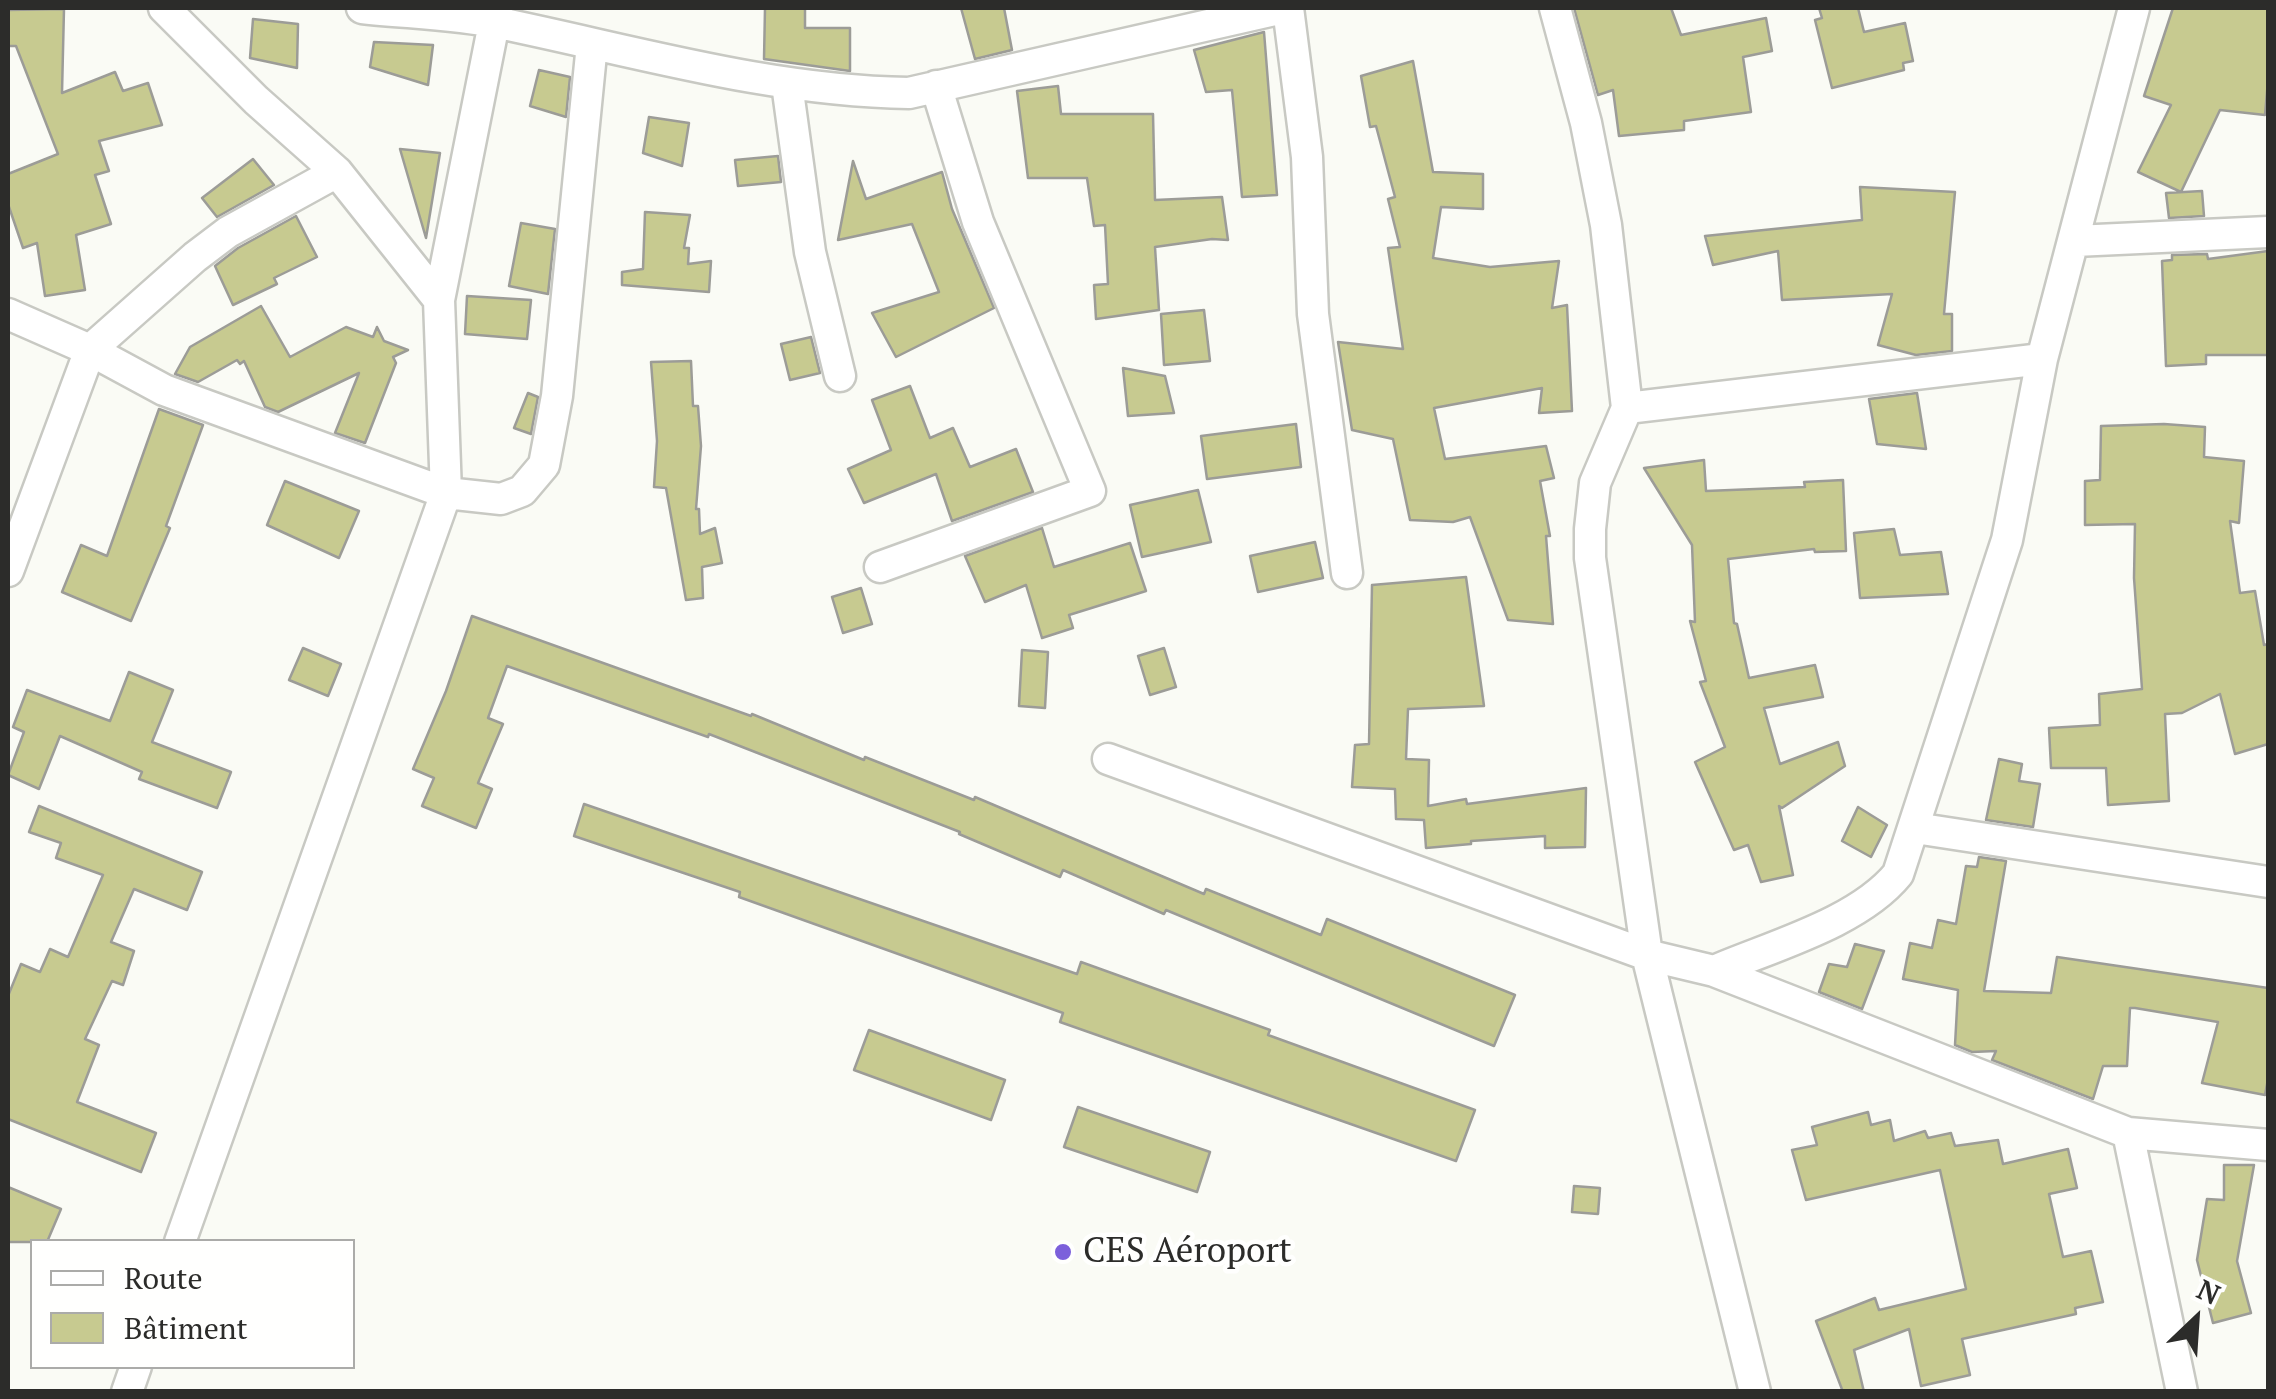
<!DOCTYPE html>
<html>
<head>
<meta charset="utf-8">
<style>
  body { margin:0 }
  #map { position:relative; width:2276px; height:1399px; overflow:hidden; background:#fafbf5; font-family:"PT Serif",serif }
  canvas { display:block }
  .frame { position:absolute; inset:0; border:10px solid #2c2c2a; pointer-events:none }
  .legend { position:absolute; left:30px; top:1239px; width:325px; height:130px; box-sizing:border-box; background:#fffffe; border:2px solid #ababa9; margin:0; padding:12px 18px; list-style:none; font-size:30px; color:#2c2c2a }
  .legend li { display:flex; align-items:center; gap:20px; height:50px }
  .legend b { width:50px; border:2px solid #ababa9 }
  .north { position:absolute; left:2146px; top:1269px; width:100px; height:100px; -webkit-text-stroke:8px #fffffe; paint-order:stroke; rotate:25deg; font-size:28px; font-weight:700; line-height:40px; text-align:center; color:#2c2c2a }
  .north::after { content:''; display:block; margin:auto; width:35px; height:45px; background:#2c2c2a; clip-path:polygon(50% 0,100% 100%,50% 72%,0 100%) }
</style>
</head>
<body>
<div id="map">
<canvas width="2276" height="1399"></canvas>
<div class="frame"></div>
<ul class="legend">
<li><b style="height:12px;background:#fff"></b>Route</li>
<li><b style="height:28px;background:#c7ca90"></b>Bâtiment</li>
</ul>
<div class="north">N</div>
</div>
<script>
const g = document.querySelector('canvas').getContext('2d');
g.lineJoin = 'round';
function fillPath(path, color) { g.fillStyle = color; g.fill(path, 'evenodd'); }
function trace(path, color, width, dash) { g.strokeStyle = color; g.lineWidth = width; g.lineCap = dash ? 'butt' : 'round'; g.setLineDash(dash || []); g.stroke(path); }
function write(font, color, halo, rows, align = 'center') {
  g.font = font + ' "PT Serif",serif'; g.lineWidth = 9; g.setLineDash([]); g.textBaseline = 'middle'; g.strokeStyle = halo; g.fillStyle = color; for (const [text, x, y, turn = 0] of rows) {
    g.save(); g.translate(x, y); g.rotate((+turn || 0) * Math.PI / 180); g.textAlign = isNaN(turn) ? turn : align; if (halo) g.strokeText(text, 0, 0); g.fillText(text, 0, 0); g.restore();
  }
}
const building = new Path2D(`
  M765,8H805V28H850V71L764,59Z
  M961,8H1004L1012,50L975,59Z
  M1574,8H1671L1681,35L1766,18L1772,51L1743,57L1751,112L1684,121V130L1619,136L1613,90L1598,95Z
  M1819,8H1858L1864,32L1905,23L1913,61L1903,63L1904,70L1832,88L1815,20L1822,18Z
  M2173,8H2268V80L2265,115L2220,110L2181,192L2138,172L2171,105L2144,96Z
  M64,9L62,93L115,72L123,91L148,83L162,125L99,141L109,171L95,175L111,224L76,235L85,290L45,296L37,243L23,248L8,204V174L58,154L16,46H8V10Z
  M253,19L298,24L297,68L250,58Z
  M1264,32L1277,195L1242,197L1232,90L1206,92L1194,50Z
  M374,42L433,45L428,85L370,67Z
  M1413,61L1433,172L1483,174V209L1441,207L1433,258L1490,267L1559,261L1552,308L1567,305L1572,411L1539,413L1542,388L1434,408L1445,459L1546,446L1554,478L1540,481L1550,536H1546L1553,624L1508,620L1470,517L1453,522L1410,520L1393,439L1352,430L1338,342L1403,349L1388,248L1400,247L1388,199L1395,197L1376,126L1370,127L1361,76Z
  M539,70L570,77L566,117L530,106Z
  M1058,86L1061,114H1153L1155,200L1222,197L1228,240L1212,239L1155,247L1159,310L1096,319L1094,285L1108,284L1105,225L1094,226L1087,178H1028L1017,91Z
  M649,117L689,123L682,166L643,153Z
  M400,149L440,153L426,238Z
  M778,156L781,182L738,186L735,160Z
  M253,159L274,185L217,217L202,198Z
  M853,161L866,199L942,172L952,209L994,308L896,357L872,313L939,292L912,224L838,240Z
  M1860,187L1955,192L1944,314H1952V351L1916,355L1878,345L1892,294L1782,300L1778,251L1713,265L1705,236L1862,220Z
  M2202,191L2204,216L2169,218L2166,193Z
  M645,212L690,215L684,248H689L688,264L711,261L709,292L622,285V272L643,269Z
  M296,216L317,257L274,278L277,284L233,305L215,266L238,248Z
  M521,223L555,229L548,294L509,286Z
  M2268,251V355H2206V364L2166,366L2162,261L2172,260V255L2207,254L2208,259Z
  M467,296L531,300L527,339L465,334Z
  M261,306L290,357L346,327L373,337L377,327L384,341L408,350L393,357L396,363L365,443L335,433L359,373L278,412L265,407L244,361L240,364L237,360L198,382L175,374L190,347Z
  M1204,310L1210,361L1164,365L1161,314Z
  M811,337L820,373L790,380L781,344Z
  M691,361L693,406H698L701,446L696,509H699L700,534L715,528L722,563L702,567L703,598L686,600L666,488L654,487L657,441L651,362Z
  M1123,368L1165,376L1174,413L1128,416Z
  M910,386L930,438L953,428L970,467L1016,449L1033,492L952,521L936,474L864,503L848,469L891,450L872,400Z
  M528,393L538,397L531,434L514,428Z
  M1917,393L1926,449L1877,444L1869,399Z
  M159,409L203,425L166,526L170,528L131,621L62,592L81,545L107,556Z
  M1296,424L1301,467L1207,479L1201,436Z
  M2164,424L2205,427L2204,457L2244,461L2239,523L2230,521L2240,593L2255,591L2264,645L2268,644V744L2235,754L2220,694L2182,713L2165,714L2169,801L2108,805L2106,768H2051L2049,728L2100,725L2099,694L2142,689L2134,578L2135,524L2085,525V481L2100,480L2101,426Z
  M1704,460L1706,491L1805,487L1804,482L1843,480L1846,551L1815,552L1814,549L1728,559L1734,623L1737,624L1749,678L1815,665L1823,697L1764,708L1780,764L1838,742L1845,766L1782,808L1779,806L1793,875L1761,882L1748,845L1734,850L1695,762L1725,747L1700,682L1706,681L1690,621L1695,622L1692,545L1644,468Z
  M285,481L359,511L339,558L267,525Z
  M1198,490L1211,542L1142,557L1130,505Z
  M1042,528L1054,567L1130,543L1146,591L1069,615L1073,628L1042,638L1026,585L985,602L965,556Z
  M1894,529L1900,555L1941,552L1948,594L1860,598L1854,533Z
  M1315,542L1323,578L1258,592L1250,556Z
  M1466,577L1484,706L1408,709L1406,759L1429,760L1428,806L1466,799L1467,804L1586,788L1585,847L1545,848V836L1471,841V844L1426,848L1424,820L1396,819L1395,789L1352,787L1355,745L1369,744L1372,585Z
  M861,588L872,624L843,633L832,597Z
  M472,616L751,716L752,714L864,760L865,757L974,800L975,797L1204,894L1206,889L1321,935L1327,919L1515,995L1494,1046L1166,910L1164,914L1063,870L1060,877L959,834L960,832L709,734L708,737L507,666L488,718L503,724L478,783L492,789L476,828L422,806L434,778L413,769L446,691Z
  M303,648L341,664L328,696L289,680Z
  M1164,648L1176,687L1150,695L1138,656Z
  M1022,650L1048,652L1045,708L1019,706Z
  M129,672L173,690L152,742L231,772L217,808L139,779L142,772L60,736L39,789L8,775L24,732L13,727L27,690L110,721Z
  M1999,759L2022,764L2019,781L2040,784L2033,827L1986,820Z
  M584,804L1077,974L1081,962L1270,1030L1268,1035L1475,1110L1456,1161L1060,1022L1063,1013L739,897L740,892L574,836Z
  M39,806L202,872L187,910L134,889L111,942L134,951L123,985L112,981L85,1039L99,1045L77,1102L156,1133L141,1172L8,1119V996L21,964L40,972L50,949L68,957L103,875L56,858L61,843L29,832Z
  M1858,807L1887,825L1871,857L1842,841Z
  M1979,857L2006,861L1984,991L2051,993L2057,957L2268,988V1079L2265,1095L2202,1083L2218,1022L2135,1008H2130L2127,1066H2103L2093,1099L1992,1060L1996,1051L1972,1052L1955,1045L1958,990L1903,979L1910,943L1932,948L1938,920L1956,924L1966,866L1977,867Z
  M1855,944L1884,951L1862,1009L1819,992L1829,964L1847,967Z
  M869,1030L1005,1080L991,1120L854,1070Z
  M1078,1107L1210,1152L1197,1192L1064,1147Z
  M1868,1112L1871,1125L1890,1120L1894,1141L1925,1131L1928,1138L1951,1133L1955,1146L1998,1140L2003,1164L2068,1149L2077,1188L2049,1194L2063,1257L2091,1251L2103,1302L2075,1308L2076,1314L1962,1339L1970,1375L1921,1386L1909,1329L1854,1350L1864,1392H1843L1816,1321L1875,1298L1879,1310L1966,1289L1940,1170L1806,1200L1792,1150L1817,1145L1812,1127Z
  M2224,1165H2254L2237,1261L2251,1313L2213,1323L2197,1260L2207,1199L2224,1200Z
  M1574,1186L1600,1188L1598,1214L1572,1212Z
  M8,1187L61,1209L47,1242H8Z`);
const street = new Path2D(`
  M164,8L256,100L337,172L439,300L446,493L501,499L522,491L544,465L557,396L592,44
  M362,8C407,13 455,14 499,23C635,51 769,91 909,93L1283,8
  M1288,8L1307,157L1313,314L1347,573
  M787,84L810,252L840,376
  M2075,241L2268,232
  M439,300L497,8
  M8,314L90,350L164,390L446,493L180,1242
  M1627,408L2042,359
  M880,567L1090,491L978,222L936,86
  M8,571L90,350L195,257L228,232L337,172
  M1108,759L1647,955L1590,558V529L1595,483L1627,408L1606,225L1586,123L1555,8
  M1915,828L2268,882
  M1714,971C1772,946 1858,923 1898,874L2007,540L2042,359L2134,8
  M2128,1133L2182,1392
  M127,1392L136,1366
  M1755,1392L1647,955L1714,971L2128,1133L2268,1145`);
const markers = [
  [1063,1252,10,"#7c60db"]
];
const poiNames = [
  ["CES Aéroport",1083,1252]
];
fillPath(building, '#c7ca90');
trace(building, '#9c9c97', 2.5);
trace(street, '#c8c9c3', 35);
trace(street, '#fff', 30);
for (const [x, y, r, color] of markers) { const dot = new Path2D(); dot.arc(x, y, r, 0, 2 * Math.PI); g.fillStyle = color; g.fill(dot); trace(dot, '#fffffe', 4); }
write('35px', '#2c2c2a', '#fffffe', poiNames, 'left');
</script>
</body>
</html>
